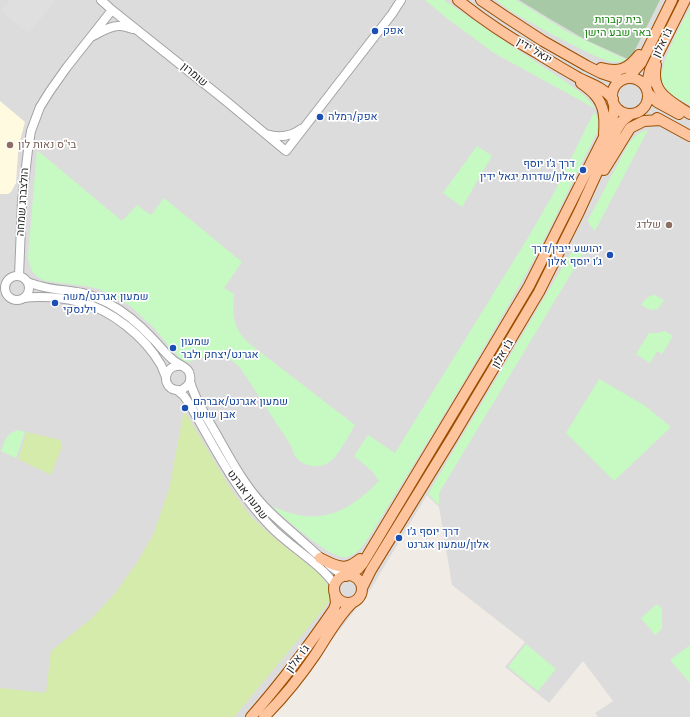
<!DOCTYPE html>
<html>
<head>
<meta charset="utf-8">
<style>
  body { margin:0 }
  canvas { display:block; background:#f0ebe5 }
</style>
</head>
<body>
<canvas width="690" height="717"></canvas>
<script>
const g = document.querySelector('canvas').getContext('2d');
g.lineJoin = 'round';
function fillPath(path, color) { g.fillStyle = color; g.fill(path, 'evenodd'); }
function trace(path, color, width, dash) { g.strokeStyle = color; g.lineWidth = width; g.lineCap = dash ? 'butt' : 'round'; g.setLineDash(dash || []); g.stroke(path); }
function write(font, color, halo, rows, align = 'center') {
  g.font = font + ' "DM Sans",Heebo,sans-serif'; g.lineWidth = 3.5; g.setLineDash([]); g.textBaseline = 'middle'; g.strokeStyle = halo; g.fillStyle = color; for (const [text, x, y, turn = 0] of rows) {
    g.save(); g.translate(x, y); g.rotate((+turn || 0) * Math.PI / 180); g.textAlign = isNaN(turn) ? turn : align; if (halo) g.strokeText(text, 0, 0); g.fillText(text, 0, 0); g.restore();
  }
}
const residential = new Path2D(`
  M0,0H690V717H598L595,713L613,701L583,661L549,703L505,667L525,642L452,585L439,507L427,495L369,592L272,717H0Z`);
const education = new Path2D(`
  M0,101L25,122L21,137L18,153L16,183L11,192L8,194H0Z`);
const grass = new Path2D(`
  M184,410L232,491L252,518L279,542L321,575L330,588V600L322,611L234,717H0V688L46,693L51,651L92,618L116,592L138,561L153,535L169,489Z
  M27,432L60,440L62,443V447L51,475L18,459Z`);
const cemetery = new Path2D(`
  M519,0H660L630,60L586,40L550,19Z`);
const park = new Path2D(`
  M425,0H444L504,41L560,78L584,95L596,109L494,53L448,19Z
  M496,0H516L566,31L628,61L611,62L595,56L553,35L509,10Z
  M690,8V105C681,100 669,95 663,85C655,70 682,23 690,8Z
  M594,112L598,120L597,132C572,181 550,231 523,279C476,363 425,446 374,529C367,539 360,554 347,557C332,561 283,517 272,506C316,527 346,515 379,481L372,471L354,456L368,435L395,453L529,236L555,191Z
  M648,130L595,231L589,224L588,220L629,143C635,136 639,132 648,130Z
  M477,146L492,156L462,207L443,193Z
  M37,150L122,221L137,205L151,215L164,198L242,262L224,288L234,294C232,317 233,329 251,345L355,425C349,435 340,453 331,461C320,470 303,467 295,456C293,452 292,448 290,444L241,369L233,361L221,356H207L189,362L182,360L173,351L154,328L129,305L99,289L86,286L46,281C33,276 31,271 28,258Z
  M581,247L586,249L439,493V505L428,494L572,251L577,248Z
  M655,295L664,300L658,309L651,310L641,305C645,299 648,296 655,295Z
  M665,331L673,336L662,354L657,351L650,363L636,354L649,333H658Z
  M599,379L644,405L671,427L614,481L566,433Z
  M18,430L25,432L16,458L1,451C6,439 6,434 18,430Z
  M657,604L662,609V629L655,635L641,618Z
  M526,644L556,669L538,691L508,667Z
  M690,645V683L670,660Z`);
const parking = new Path2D(`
  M10,0H56L28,34L1,11Z`);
const minor = new Path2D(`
  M101,0L112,10L226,101L286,151L392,14L401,0
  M93,36C101,32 111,25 120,26C125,26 129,28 133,29
  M266,134C279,138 290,137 301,129
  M5 288a12 12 0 1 1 24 0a12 12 0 1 1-24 0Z
  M19,276L22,201L28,150L31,131L40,107L50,91L67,67L112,10
  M28,282C32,284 36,285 40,286C53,290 68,290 82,293C91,295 100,299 108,303C125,312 140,325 153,339C160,346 165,353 172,359C177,364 186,366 189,372C191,377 191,382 187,386C184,389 180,391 176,390C160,387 164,363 182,366
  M25,298C30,297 35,297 40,297C53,297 68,299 80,302C112,310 145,337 161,365C163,369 164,373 166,377
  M190,381C194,398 205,414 214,430C229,456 243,484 264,506C276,519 289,529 302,541C316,553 328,566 344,576
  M177,390L184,396L190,405C214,447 236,491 270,526C290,547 318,561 335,585`);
const major = new Path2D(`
  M458,0C483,20 510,38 537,53C551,62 565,70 579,78C591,84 604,88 613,99
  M481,0L506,17L543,41L587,66L601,73L622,80
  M656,65C650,93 670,101 690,114
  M601,68C619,73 628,69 639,55
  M628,78L641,63L672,0
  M612 96a18 18 0 1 1 36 0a18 18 0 1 1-36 0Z
  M581,83C586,87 591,90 595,95C605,106 605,120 604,134
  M646,88L650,70L685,0
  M648,93L657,102L679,114
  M657,118L690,136
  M604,170L630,128L644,121L661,120
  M320,558C328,562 339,569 348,566C352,565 356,562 360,559
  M334 589a14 14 0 1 1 28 0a14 14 0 1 1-28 0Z
  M346,576L358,569L363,563L488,355L529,286L610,125C613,118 615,112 614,104
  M362,588L371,570L452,438L539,292L579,212L617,129L622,121L631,114
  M251,717C281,683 308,647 334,609L336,603L335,595
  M264,717C283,698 300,677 315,655C327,637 337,617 353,602`);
const markers = [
  [375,31,4,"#1a4fb4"],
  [320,117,4,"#1a4fb4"],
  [10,145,4,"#8d6e63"],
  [583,170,4,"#1a4fb4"],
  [669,225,4,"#8d6e63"],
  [610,255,4,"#1a4fb4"],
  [55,303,4,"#1a4fb4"],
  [173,348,4,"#1a4fb4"],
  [185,408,4,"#1a4fb4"],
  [399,538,4,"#1a4fb4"]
];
const parkNames = [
  ["בית קברות",618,20],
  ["באר שבע הישן",618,33]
];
const transitNames = [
  ["אפק",383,31],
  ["אפק/רמלה",328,117],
  ["דרך ג׳ו יוסף",575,164,"right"],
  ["אלון/שדרות יגאל ידין",575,177,"right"],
  ["יהושע ייבין/דרך",602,249,"right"],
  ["ג׳ו יוסף אלון",602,262,"right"],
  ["שמעון אגרנט/משה",63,297],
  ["וילנסקי",63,310],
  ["שמעון",181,342],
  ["אגרנט/יצחק ולבר",181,355],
  ["שמעון אגרנט/אברהם",193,402],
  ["אבן שושן",193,415],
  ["דרך יוסף ג׳ו",407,532],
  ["אלון/שמעון אגרנט",407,545]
];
const streetNames = [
  ["ג'ו אלון",663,43,-63],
  ["יגאל ידין",534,51,31],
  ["שומרון",194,75,39],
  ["הולצברג שמחה",23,202,-86],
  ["ג'ו אלון",503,354,-59],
  ["שמעון אגרנט",247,495,53],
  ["ג'ו אלון",298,659,-53]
];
const educationNames = [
  ["בי\"ס נאות לון",18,145],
  ["שלדג",661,225,"right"]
];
fillPath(residential, '#dddcdc');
fillPath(education, '#fffae0');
fillPath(grass, '#d5ebab');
fillPath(cemetery, '#a7c9a6');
fillPath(park, '#c7fac2');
fillPath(parking, '#dfdfdf');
trace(minor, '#a3a3a3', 10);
trace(major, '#9b4e00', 12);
trace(minor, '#fff', 8);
trace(major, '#fdc49e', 10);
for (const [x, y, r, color] of markers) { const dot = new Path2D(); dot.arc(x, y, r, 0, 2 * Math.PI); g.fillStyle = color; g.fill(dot); trace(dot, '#fff', 1.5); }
write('11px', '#14810a', '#fff', parkNames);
write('11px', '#164399', '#fff', transitNames, 'left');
write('11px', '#1f1f1f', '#fff', streetNames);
write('11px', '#785e54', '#fff', educationNames, 'left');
</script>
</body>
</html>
